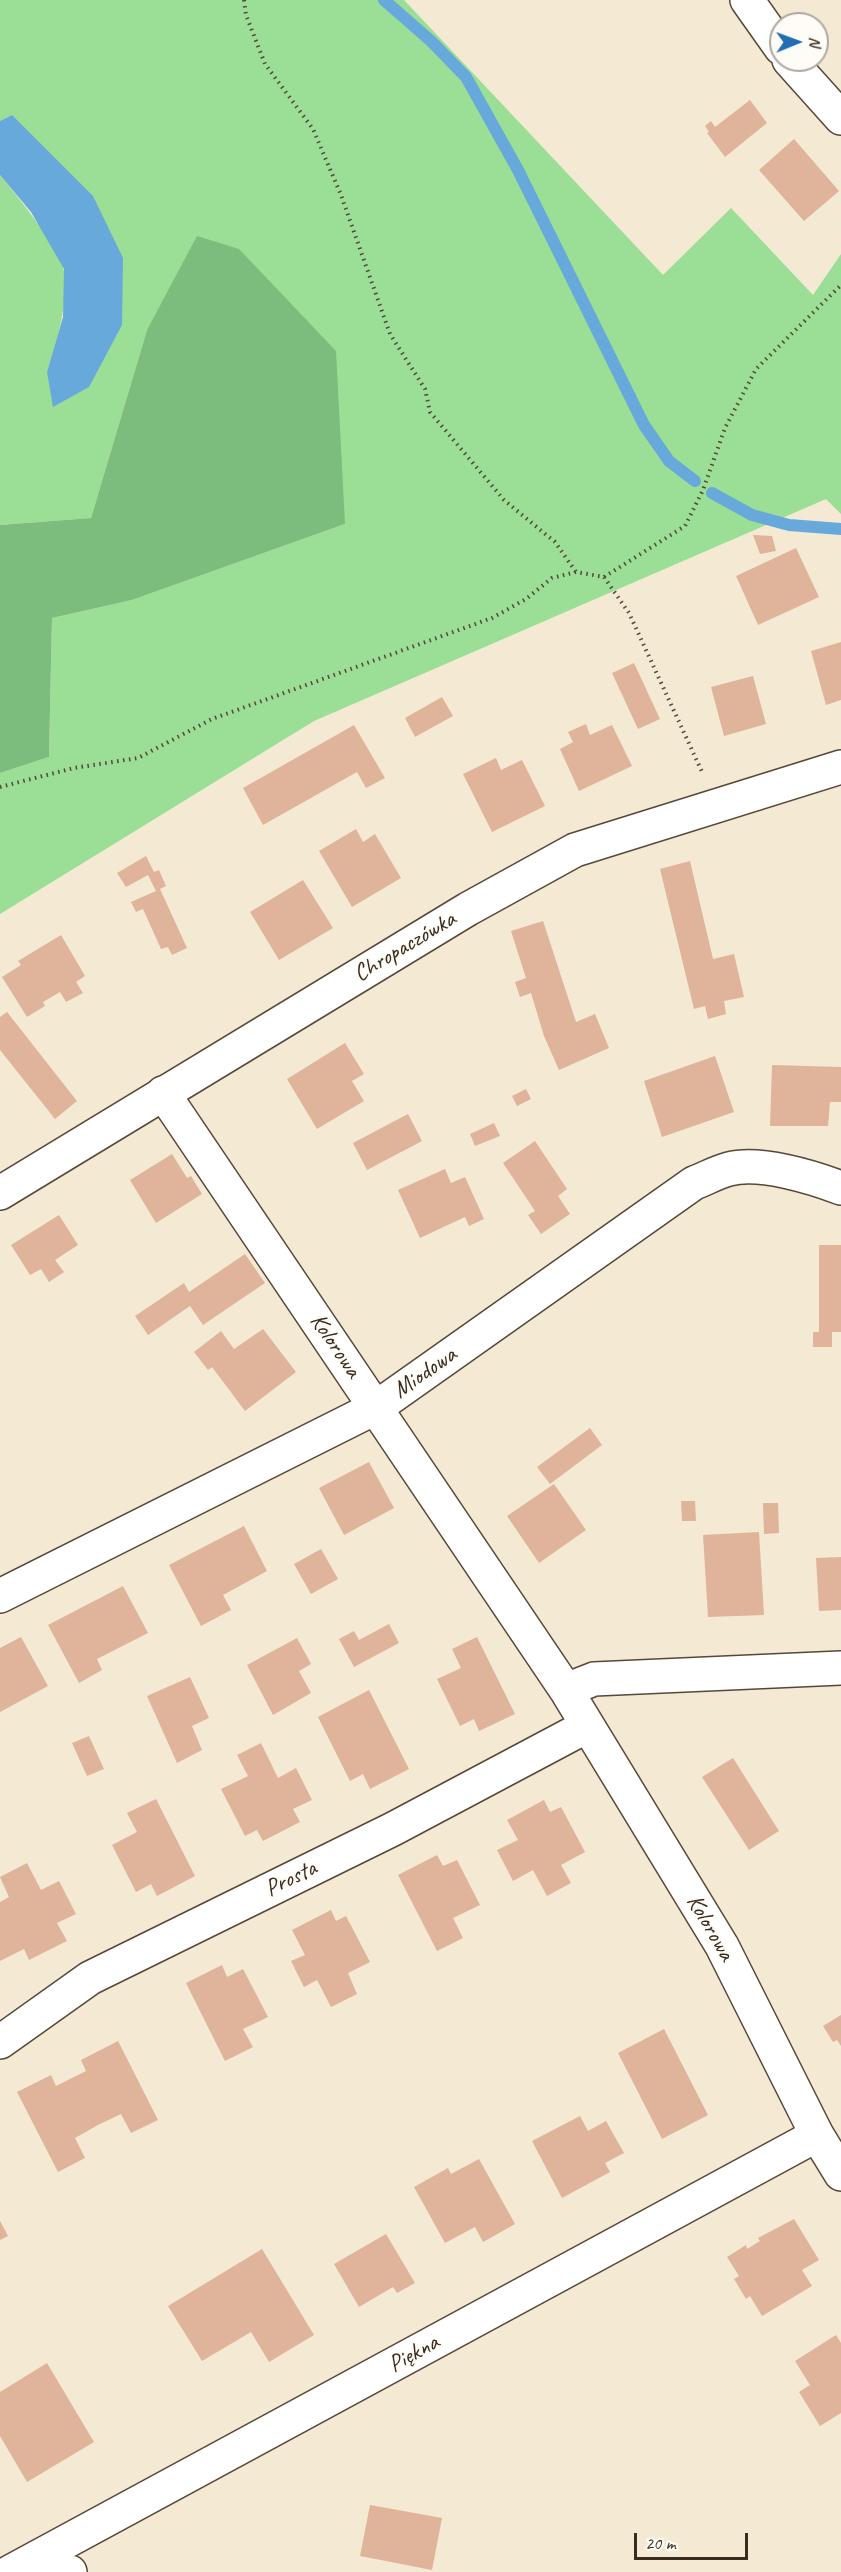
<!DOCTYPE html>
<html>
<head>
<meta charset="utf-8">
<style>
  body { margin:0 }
  #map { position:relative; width:841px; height:2572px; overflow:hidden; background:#f4e9d3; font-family:Caveat,sans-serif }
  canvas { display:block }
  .north { position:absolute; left:769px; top:12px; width:60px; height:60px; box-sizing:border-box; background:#fdfcf7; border:2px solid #afa8a0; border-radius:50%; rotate:89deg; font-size:16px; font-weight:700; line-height:24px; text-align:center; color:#3b2a1e }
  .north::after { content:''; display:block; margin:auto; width:21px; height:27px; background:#1f6fb2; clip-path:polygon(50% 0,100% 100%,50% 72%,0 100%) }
  .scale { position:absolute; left:634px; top:2533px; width:114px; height:27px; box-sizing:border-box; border:3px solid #3b2a1e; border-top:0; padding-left:8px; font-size:18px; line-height:21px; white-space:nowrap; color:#3b2a1e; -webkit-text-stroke:4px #fdfcf7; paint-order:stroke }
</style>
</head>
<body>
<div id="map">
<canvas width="841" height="2572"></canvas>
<div class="north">N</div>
<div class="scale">20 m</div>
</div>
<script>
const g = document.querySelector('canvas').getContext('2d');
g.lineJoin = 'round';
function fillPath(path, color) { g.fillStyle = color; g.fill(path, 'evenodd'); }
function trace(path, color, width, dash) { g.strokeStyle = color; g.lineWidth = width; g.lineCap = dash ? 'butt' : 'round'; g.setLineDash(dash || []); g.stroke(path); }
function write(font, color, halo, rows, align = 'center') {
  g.font = font + ' Caveat,sans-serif'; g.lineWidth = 4.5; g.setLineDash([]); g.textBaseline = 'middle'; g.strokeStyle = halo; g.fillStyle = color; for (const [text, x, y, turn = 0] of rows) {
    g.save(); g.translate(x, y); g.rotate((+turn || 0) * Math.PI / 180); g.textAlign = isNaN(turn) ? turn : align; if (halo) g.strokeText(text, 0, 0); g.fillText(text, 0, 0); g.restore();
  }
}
const green = new Path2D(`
  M0,0H404L663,275L731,208L813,295L841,254V514L826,499L314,721L0,914V773L49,757L52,618L132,600L345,524L147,330L91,518L0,525V175C14,192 62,251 64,271C68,307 57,339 47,372L122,325L12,115L0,121Z`);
const forest = new Path2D(`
  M197,236L239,249L336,351L345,524L132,600L52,618L49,757L0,773V525L91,518L147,330Z`);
const water = new Path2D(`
  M12,115L93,196L123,258L122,325L89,387L53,407L47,372L63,317L64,269L31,212L0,175V121Z`);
const stream = new Path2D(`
  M384,0L431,41L466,77L518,170L644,425L669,461L695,481
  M712,493L752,515L789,525L841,529`);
const building = new Path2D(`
  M750,100L767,123L725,157L707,133L709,132L705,126L711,121L715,127Z
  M794,139L839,191L804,221L759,170Z
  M753,535L772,536L776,551L760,554Z
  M796,548L819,597L758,625L736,576Z
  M841,642V700L826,705L811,651Z
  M634,663L660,719L638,729L612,673Z
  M753,676L766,724L724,736L711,687Z
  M442,697L453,716L415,737L405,718Z
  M586,724L590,735L612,725L632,766L579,791L560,749L573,742L568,732Z
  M354,725L385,778L366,788L357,772L263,825L243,788Z
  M496,758L501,770L522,760L545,806L492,832L463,774Z
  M356,829L363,842L375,834L401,878L352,907L319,851Z
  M146,856L154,872L159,870L166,886L160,889L187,948L172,955L168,947L161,949L143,909L136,912L131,902L156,891L148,875L126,887L117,873Z
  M690,861L713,959L734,954L744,997L724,1001L726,1014L708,1019L705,1006L694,1009L660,869Z
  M303,880L333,928L279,960L250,912Z
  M543,921L576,1022L595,1014L609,1048L559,1070L544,1036L531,993L520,997L515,982L526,978L511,931Z
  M61,935L85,976L76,982L83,993L66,1002L60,992L43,1002L45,1006L27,1017L2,977L21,965L18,961Z
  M7,1012L77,1101L55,1119L0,1050V1017Z
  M345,1043L364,1074L352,1081L364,1101L317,1129L287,1079Z
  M715,1056L734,1112L662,1137L644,1081Z
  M772,1065L841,1067V1102H830L828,1126H770Z
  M526,1089L531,1099L517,1106L512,1096Z
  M408,1114L422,1141L367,1170L353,1143Z
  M494,1123L500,1136L475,1146L470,1134Z
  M535,1141L567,1189L558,1196L570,1214L541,1234L528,1215L535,1211L503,1163Z
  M172,1154L187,1178L191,1176L202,1194L156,1223L130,1180Z
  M445,1169L451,1183L465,1177L484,1219L469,1226L465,1217L420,1238L398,1190Z
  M59,1215L78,1245L55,1260L64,1272L49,1282L41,1269L30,1275L11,1245Z
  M819,1245H841V1332H832V1347H813V1332H819Z
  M245,1254L265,1283L203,1325L190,1306L148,1335L135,1316L184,1283L189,1292Z
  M263,1329L296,1372L245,1411L212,1367L208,1370L194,1352L221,1331L234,1349Z
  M590,1428L602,1445L550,1484L537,1467Z
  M369,1462L394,1508L344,1535L319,1488Z
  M554,1484L586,1530L539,1563L507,1516Z
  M681,1501H695L696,1521H682Z
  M763,1503H778L779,1533L764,1534Z
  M244,1526L267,1571L223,1595L231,1610L201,1626L169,1565Z
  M759,1532L764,1615L708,1617L703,1535Z
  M321,1549L338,1579L311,1594L294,1564Z
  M841,1557V1610L819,1611L816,1558Z
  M123,1586L148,1633L97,1659L102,1670L79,1683L48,1625Z
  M389,1624L399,1643L354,1667L339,1639L354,1631L359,1640Z
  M21,1637L48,1686L0,1712V1648Z
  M477,1637L515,1714L479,1731L474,1719L460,1726L437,1679L461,1668L452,1649Z
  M297,1638L311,1664L299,1671L311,1693L273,1715L247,1665Z
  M190,1677L209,1718L192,1726L202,1750L177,1763L147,1696Z
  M369,1690L409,1769L370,1789L363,1774L350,1781L318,1717Z
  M89,1736L104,1769L87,1776L72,1743Z
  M261,1743L278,1778L296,1768L312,1800L293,1809L300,1822L263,1841L257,1830L245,1836L221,1789L248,1776L237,1755Z
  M733,1758L779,1831L749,1850L702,1777Z
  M156,1799L195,1876L157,1896L151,1884L136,1892L112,1845L137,1832L127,1813Z
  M544,1800L550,1812L561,1807L585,1852L561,1865L571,1883L547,1896L533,1870L513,1881L497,1850L518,1840L507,1820Z
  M437,1855L443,1866L457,1860L480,1905L453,1918L463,1938L437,1951L398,1875Z
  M27,1863L41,1890L59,1881L76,1914L57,1923L67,1941L29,1960L24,1949L0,1961V1902L9,1897L0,1877Z
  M331,1910L336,1921L346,1916L370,1962L348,1973L357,1994L331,2007L317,1980L304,1987L291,1961L305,1955L292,1930Z
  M222,1965L227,1977L243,1969L268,2017L243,2029L253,2047L225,2061L186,1983Z
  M841,2015V2046L837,2040L833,2042L823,2026Z
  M664,2029L708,2115L662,2139L618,2053Z
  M118,2041L158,2120L131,2133L121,2114L98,2125L75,2138L85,2158L58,2172L17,2092L51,2075L56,2086L86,2071L81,2060Z
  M580,2116L588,2131L606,2121L624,2153L605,2163L610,2172L562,2198L532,2141Z
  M479,2159L515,2224L483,2242L475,2227L445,2243L414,2187L448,2168L451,2174Z
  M794,2219L819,2260L802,2270L812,2286L762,2316L750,2296L746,2299L734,2279L739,2276L727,2257L746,2245L747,2249L760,2241L758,2238Z
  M0,2221L8,2236L0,2240Z
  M386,2234L415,2283L397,2293L393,2287L359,2307L334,2264Z
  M262,2249L314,2335L269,2362L251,2332L202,2361L168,2306Z
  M836,2335L841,2343V2413L820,2426L799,2392L810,2385L795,2361Z
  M47,2363L94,2442L27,2482L0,2436V2392Z
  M370,2505L442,2518L432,2570L360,2556Z`);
const path = new Path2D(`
  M244,0L246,15L265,64L313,129L341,195L390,334L425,389L430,412L504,500L555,542L576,572
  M604,577L685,526L703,490L725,428L756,369L841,285
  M0,787L74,768L138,758L212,719L492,618L526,599L552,578L576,572L604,577L629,613L703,774`);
const minor = new Path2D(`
  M747,0L781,48
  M789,60L841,118
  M163,1093L566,1690L722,1946L817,2135L841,2174
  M0,1596L377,1407L694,1183C705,1179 717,1172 729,1169C760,1161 812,1177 841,1188
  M566,1690L594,1679L841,1668
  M0,2042L90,1978L393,1829L587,1726
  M31,2562L70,2572
  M10,2572L817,2135`);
const tertiary = new Path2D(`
  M0,1193L468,909L575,850L841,767`);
const streetNames = [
  ["Chropaczówka",405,947,-31],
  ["Kolorowa",335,1346,56],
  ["Miodowa",425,1373,-35],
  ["Prosta",291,1879,-26],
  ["Kolorowa",710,1928,60],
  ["Piękna",414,2354,-29]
];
fillPath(green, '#9bde95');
fillPath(forest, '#7cbd7e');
fillPath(water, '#68a9dc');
trace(stream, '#68a9dc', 12);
fillPath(building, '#dfb49a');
trace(minor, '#574739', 36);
trace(tertiary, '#574739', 36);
trace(path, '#574739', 4, [1.5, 4.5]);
trace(minor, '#fff', 33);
trace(tertiary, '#fff', 33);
write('24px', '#3b2a1e', '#fdfcf7', streetNames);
</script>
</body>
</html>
